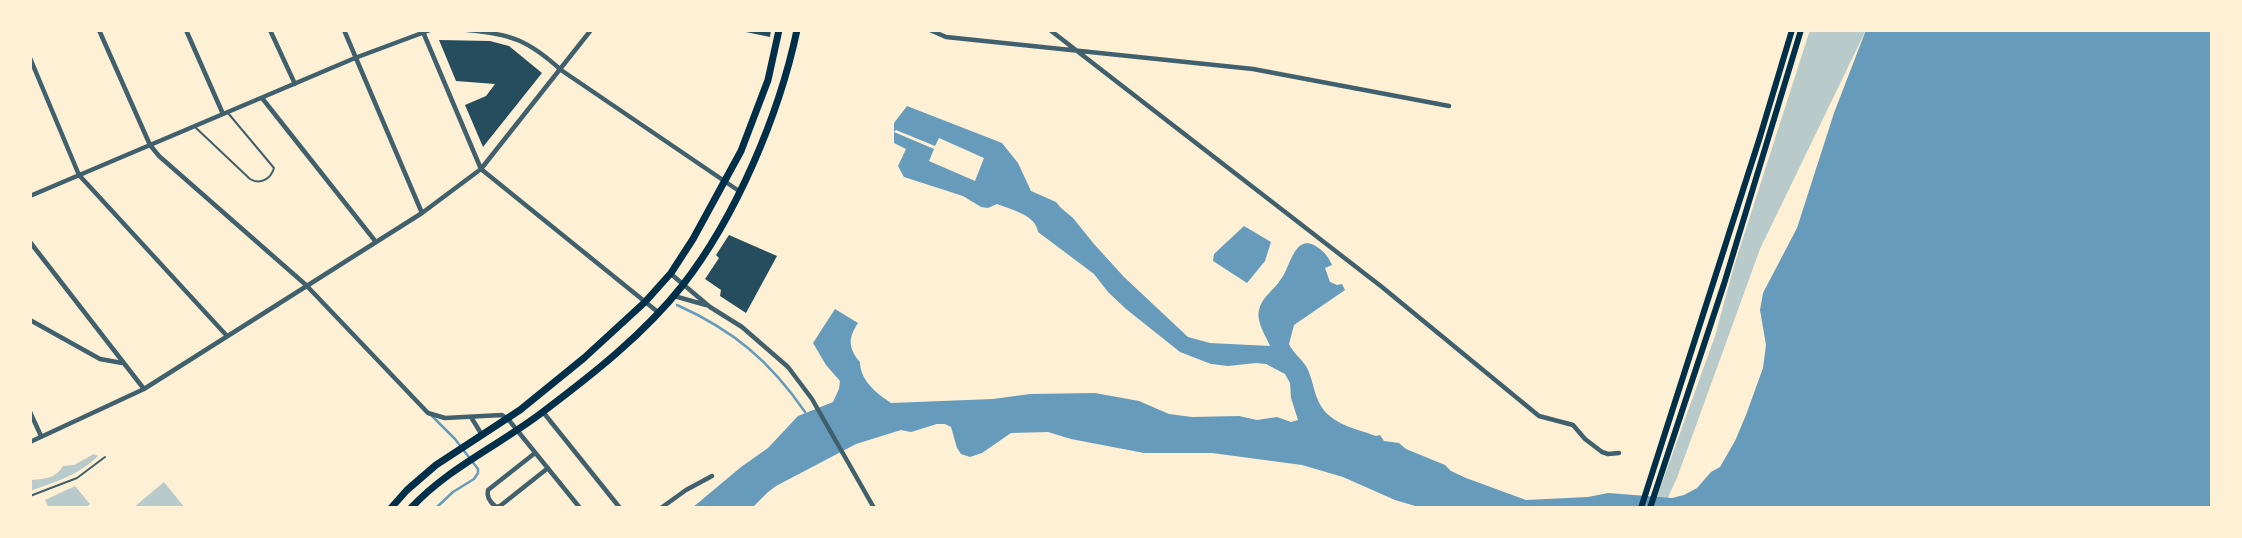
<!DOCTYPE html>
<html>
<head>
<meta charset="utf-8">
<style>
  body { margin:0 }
  #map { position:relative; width:2242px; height:538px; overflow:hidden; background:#fdf0d5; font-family:"Archivo Narrow",sans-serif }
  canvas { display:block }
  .frame { position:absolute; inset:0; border:32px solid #fdf0d5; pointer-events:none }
</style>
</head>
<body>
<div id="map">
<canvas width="2242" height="538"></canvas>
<div class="frame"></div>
</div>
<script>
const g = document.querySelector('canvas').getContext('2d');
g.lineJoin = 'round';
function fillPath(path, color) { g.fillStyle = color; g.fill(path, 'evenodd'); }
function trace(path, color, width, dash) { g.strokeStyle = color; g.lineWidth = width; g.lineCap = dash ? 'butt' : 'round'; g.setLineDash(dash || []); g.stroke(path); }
const green = new Path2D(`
  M1810,30H1866L1760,249L1677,478L1663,508H1653L1715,336L1734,266Z
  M94,454L98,456C79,475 55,482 30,491V480C44,479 55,479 63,466L74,465Z
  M164,482L185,508H133Z
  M75,486L90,504L86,508H71L69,506L66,508H49L45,500Z`);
const water = new Path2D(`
  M1866,30H2212V508H1422L1395,500L1343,477L1302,465L1212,453H1144L1071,439L1048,432L1011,433L982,453L970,457L961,454L957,448L951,427L945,424H937L911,432L901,430L856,444L776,486L768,492L752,508H692L741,467L768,448L798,416L833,402L839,389L840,381L826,365L813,343L835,309L858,323C848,338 848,348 860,362C860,380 876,393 891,403L993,399L1030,394L1095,393L1139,401L1169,414L1192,417L1239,416L1257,420L1277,417L1291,422L1298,420L1291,398L1290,383L1285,374L1266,364L1256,363L1228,366L1211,364L1180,352L1126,309L1108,292L1094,274L1038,232C1036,215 1012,210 997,204L988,208L981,207L963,196L904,177L898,166L906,149L894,143V123L907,106L1002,143L1018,163L1031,191L1056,202L1061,208L1073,218L1094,244L1124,277L1188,337L1210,343L1270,346C1266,336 1256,322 1259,310C1261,298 1275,289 1281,279C1290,268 1294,235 1314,245C1323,250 1328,256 1332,265L1325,268L1330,282L1337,285L1342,284L1345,290L1294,325L1289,344C1293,353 1301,358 1306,366C1312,377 1313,388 1317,398C1327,424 1352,427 1376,436L1380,435L1384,441L1399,443L1406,449L1445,465L1451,471L1466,478L1526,500L1588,497L1608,493L1672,498L1684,495L1697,488L1711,472L1720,467L1735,441L1746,415L1763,368L1766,345L1760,310L1763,293L1797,228L1834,113Z
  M1244,226L1271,242L1265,261L1247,283L1213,261L1214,254Z`);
const pier = new Path2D(`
  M896,130L935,146L939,138L984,158L975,181L929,161L934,149L894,132Z`);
const stream = new Path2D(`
  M677,305C733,330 770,361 805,412
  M431,415L455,439L478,469V473L474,479L453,492L436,508`);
const building = new Path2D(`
  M736,30H771L770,37Z
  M439,40L490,41L509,46L542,73L483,147L465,105L486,96L495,84L456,81Z
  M729,235L777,256L746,313L720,296L721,290L705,279L719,258L716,255Z`);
const service = new Path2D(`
  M195,127L250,179C260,185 271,179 274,168L228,113
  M30,496L77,478L105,457`);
const minor = new Path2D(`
  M99,30L150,145L159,156L306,285L428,413L445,418L502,415L508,419L580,508
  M186,30L223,114
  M270,30L295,84
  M344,30L422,213
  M467,30C511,34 528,40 561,70L739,191
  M930,30L946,37L1253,69L1449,106
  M1050,30L1382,287L1539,416L1573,425L1585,439L1602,452L1608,454L1619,453
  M423,32L481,169L659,313
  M30,58L79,175L227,336
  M262,98L376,242
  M30,196L355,58L430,30
  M30,242L144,389
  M671,274L710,307L742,327L788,367L812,399L874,508
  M674,296L706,305
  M30,320L100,359L122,363
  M30,412L41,436
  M543,412L620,508
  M471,417L482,435
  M30,442L144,389L422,213L481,169L591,30
  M535,453L488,490C486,497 491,503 496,507L500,506L548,468
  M661,508L686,490L712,476`);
const secondary = new Path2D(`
  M1641,508L1759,140L1792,30
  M1650,508L1724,284L1801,30`);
const trunk = new Path2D(`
  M391,508L407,490L436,465L520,410L584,358L645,302L671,273L693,239L741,151L768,80L779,30
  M411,508C449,467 500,445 544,411C593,374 644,334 682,286C736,217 779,115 797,30`);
fillPath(green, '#b9caca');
fillPath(water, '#669bbc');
fillPath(pier, '#fdf0d5');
trace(stream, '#669bbc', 2.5);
fillPath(building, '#264d5e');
trace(service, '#3f606c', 2);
trace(minor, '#3f606c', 4.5);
trace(secondary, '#003049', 6);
trace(trunk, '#003049', 7);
</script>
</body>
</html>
